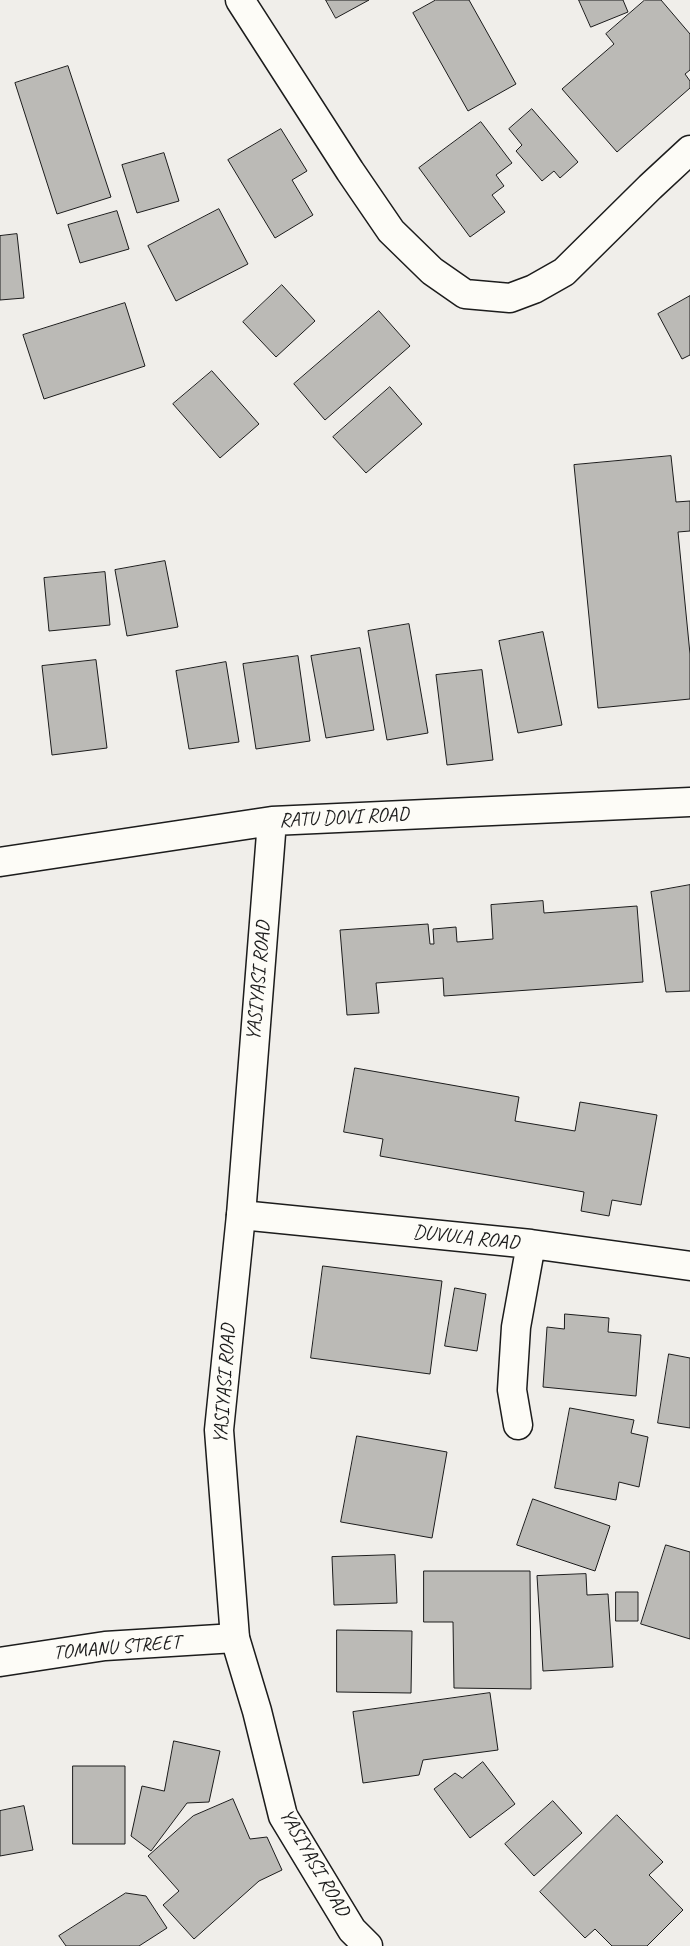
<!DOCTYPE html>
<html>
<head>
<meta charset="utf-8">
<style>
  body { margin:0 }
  canvas { display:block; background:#f0eeea }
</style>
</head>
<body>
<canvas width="690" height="1946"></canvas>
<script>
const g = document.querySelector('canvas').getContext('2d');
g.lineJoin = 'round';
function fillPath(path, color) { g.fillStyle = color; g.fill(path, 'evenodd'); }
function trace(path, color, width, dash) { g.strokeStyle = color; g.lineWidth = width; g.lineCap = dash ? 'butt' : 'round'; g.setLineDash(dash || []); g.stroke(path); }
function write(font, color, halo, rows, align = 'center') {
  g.font = font + ' Caveat,sans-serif'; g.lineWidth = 5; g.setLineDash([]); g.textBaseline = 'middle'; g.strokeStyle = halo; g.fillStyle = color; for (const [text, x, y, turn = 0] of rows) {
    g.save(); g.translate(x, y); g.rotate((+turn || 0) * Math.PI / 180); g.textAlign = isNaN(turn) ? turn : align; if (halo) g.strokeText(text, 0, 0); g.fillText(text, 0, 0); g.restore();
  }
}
const building = new Path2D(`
  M326,0H369L336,18Z
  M436,0H469L516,84L468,111L413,13Z
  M579,0H623L628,12L591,27Z
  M645,0H661L690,34V70L685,74L690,81V88L617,152L562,89L614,44L606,34Z
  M68,66L111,197L57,214L15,83Z
  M532,109L578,162L560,178L554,171L542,181L516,151L522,145L509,129Z
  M481,122L512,163L496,175L504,186L492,195L505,212L470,237L419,168Z
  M281,129L307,171L292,180L313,215L275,238L228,160Z
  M164,153L179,201L137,213L122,165Z
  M219,209L248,264L176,301L148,246Z
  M117,211L129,249L80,263L68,225Z
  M17,234L24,298L0,300V236Z
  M282,285L315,321L276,357L243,322Z
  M690,296V355L682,359L658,314Z
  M125,303L145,366L44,399L23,335Z
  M379,311L410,346L325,420L294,384Z
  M212,371L259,424L220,458L173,404Z
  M390,387L422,424L366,473L333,437Z
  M671,456L676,502L690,501V531L678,532L690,654V699L598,708L574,465Z
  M165,561L178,627L127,636L115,570Z
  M105,572L110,625L49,631L44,578Z
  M409,624L428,733L387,740L368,631Z
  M543,632L562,725L518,733L499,641Z
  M360,648L374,730L326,738L311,656Z
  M298,656L310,741L256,749L243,664Z
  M96,660L107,748L52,755L42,666Z
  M226,662L239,742L189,749L176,671Z
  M482,670L493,760L447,765L436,675Z
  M690,885V991L666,992L651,892Z
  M543,901L544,913L637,906L643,982L444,996L443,978L376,983L379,1013L347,1015L340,930L428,924L430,944H434L433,929L456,927L457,942L493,939L491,905Z
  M355,1068L519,1097L515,1121L575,1131L580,1102L657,1115L641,1205L612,1200L609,1216L581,1211L584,1192L380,1156L383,1139L344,1132Z
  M323,1266L442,1281L430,1374L311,1358Z
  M455,1288L486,1294L477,1351L445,1346Z
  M565,1314L609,1318L608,1332L641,1335L636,1396L543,1387L547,1327L564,1329Z
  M669,1354L690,1358V1428L658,1423Z
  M570,1408L634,1420L631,1433L648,1437L639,1487L619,1482L616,1500L555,1488Z
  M357,1436L447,1452L432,1538L341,1522Z
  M533,1499L610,1526L595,1571L517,1545Z
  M666,1545L690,1552V1639L641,1624Z
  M395,1555L397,1603L334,1605L332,1557Z
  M424,1571H530L531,1689L454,1688L453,1622H424Z
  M586,1574L587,1595L608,1594L613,1667L543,1671L537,1576Z
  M616,1592H638V1621H616Z
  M337,1630L412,1631L411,1693L337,1692Z
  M490,1693L498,1750L423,1760L419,1775L363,1783L353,1712Z
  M174,1741L220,1751L209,1802L187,1803L151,1851L131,1836L142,1786L164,1791Z
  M483,1762L515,1804L470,1838L434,1789L455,1773L462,1778Z
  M73,1766H125V1844H73Z
  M233,1799L250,1839L267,1837L282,1870L259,1881L194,1939L163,1905L179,1891L148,1856L193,1816Z
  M553,1801L582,1833L534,1876L505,1844Z
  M24,1806L33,1850L0,1856V1811Z
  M617,1815L663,1862L649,1875L683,1910L647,1946H612L595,1929L585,1938L540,1892Z
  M126,1893L146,1896L167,1928L139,1946H66L59,1936Z`);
const minor = new Path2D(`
  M240,0L350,171L391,231L432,271L465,294L510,298L534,289L564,272L650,187L690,150
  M241,1215L531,1244L690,1266
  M518,1425L512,1390L516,1327L531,1244
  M0,1662L105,1646L235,1638`);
const major = new Path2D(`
  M272,821L241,1215L219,1430L235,1638L257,1711L283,1816L352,1930L368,1946
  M0,862L272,821L690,802`);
const streetNames = [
  ["RATU DOVI ROAD",344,818,-3],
  ["YASIYASI ROAD",259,981,-85],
  ["DUVULA ROAD",466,1238,6],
  ["YASIYASI ROAD",225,1384,-86],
  ["TOMANU STREET",117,1648,-5],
  ["YASIYASI ROAD",314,1863,60]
];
fillPath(building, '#bbbab6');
trace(building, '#1c1c1c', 1);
trace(minor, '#1c1c1c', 31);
trace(major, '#1c1c1c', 31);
trace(minor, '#fdfcf7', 28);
trace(major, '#fdfcf7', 28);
write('20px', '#1c1c1c', '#fdfcf7', streetNames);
</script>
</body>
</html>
